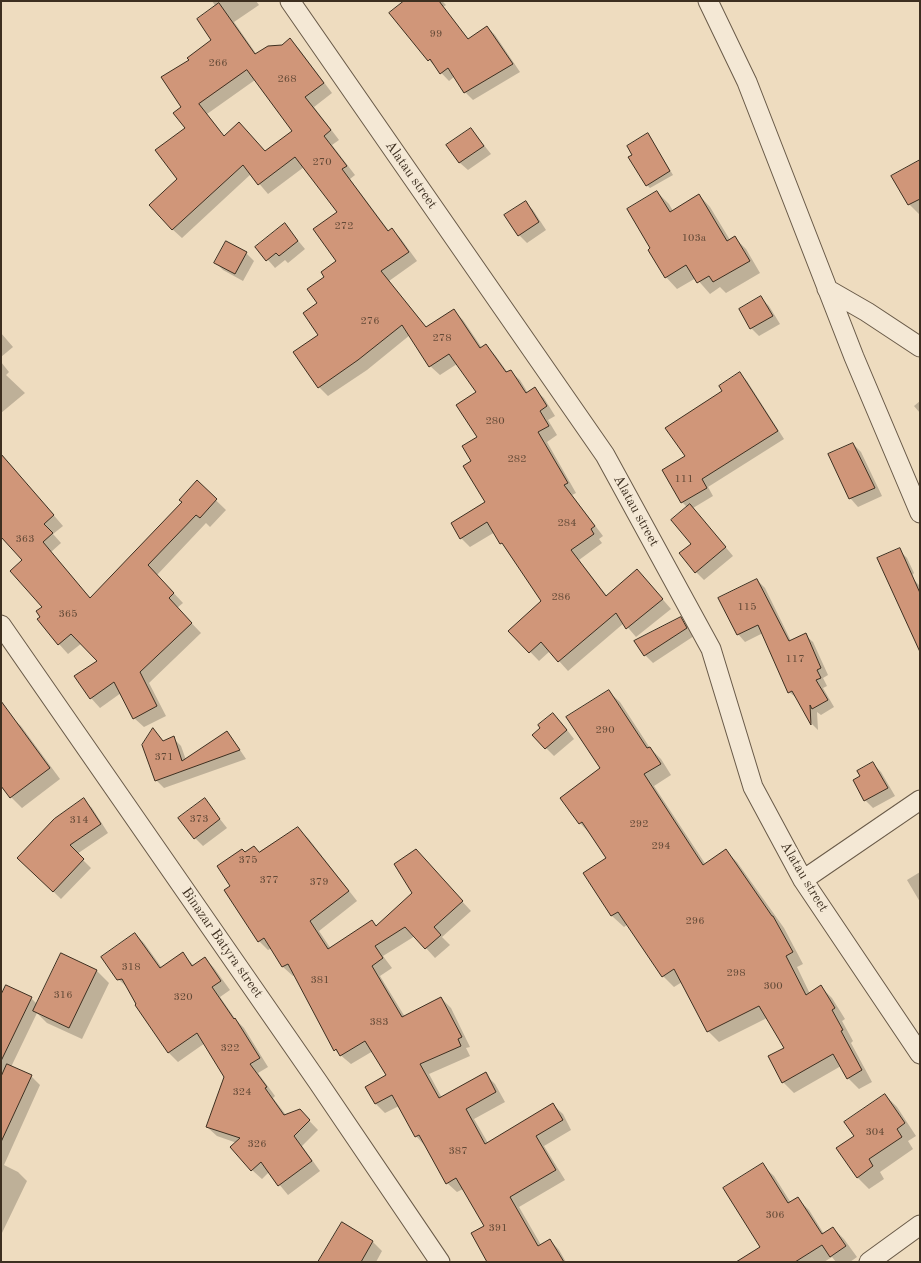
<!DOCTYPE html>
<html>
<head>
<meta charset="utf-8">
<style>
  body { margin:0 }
  #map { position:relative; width:921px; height:1263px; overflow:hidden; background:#eedcbf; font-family:"Old Standard TT",serif }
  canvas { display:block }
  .frame { position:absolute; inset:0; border:2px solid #3d2f20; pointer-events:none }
</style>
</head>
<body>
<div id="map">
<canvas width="921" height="1263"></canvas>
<div class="frame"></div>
</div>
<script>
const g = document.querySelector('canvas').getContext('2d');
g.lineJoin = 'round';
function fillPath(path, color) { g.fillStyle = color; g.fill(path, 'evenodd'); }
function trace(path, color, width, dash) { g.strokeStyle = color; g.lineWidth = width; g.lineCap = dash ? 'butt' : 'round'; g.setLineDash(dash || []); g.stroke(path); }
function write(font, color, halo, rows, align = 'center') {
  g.font = font + ' "Old Standard TT",serif'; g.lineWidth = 4.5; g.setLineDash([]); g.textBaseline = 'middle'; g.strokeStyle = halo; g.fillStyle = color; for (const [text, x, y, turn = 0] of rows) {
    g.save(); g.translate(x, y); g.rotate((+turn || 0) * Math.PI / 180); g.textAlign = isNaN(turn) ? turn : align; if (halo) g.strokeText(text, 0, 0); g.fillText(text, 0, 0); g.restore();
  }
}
const shadow = new Path2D(`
  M212,1H256L259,5L234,22L257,55L282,46L290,39L299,49L332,93L314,107L339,140L332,145L355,175L350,179L389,231L392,229L401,239L417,261L389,281L427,328L454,311L463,320L482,348L485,345L495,355L508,373L510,371L520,380L528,393L534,389L544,398L555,416L548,420L557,435L547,442L576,493L572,495L603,536L599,539L602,543L579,560L607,596L646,580L671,609L636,637L624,623L568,671L550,651L539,661L510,631L542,601L495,532L470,547L461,538L487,503L473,461L479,437L478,392L457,364L440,375L430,366L410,335L367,370L328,396L319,387V304L326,277L338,261V212L304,167L268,194L251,174L182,238L172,229L186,128L183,107L190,60L213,41L216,7ZM255,80L293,131L266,152L225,137L207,114Z
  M406,1H442L446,5L443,7L469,40L487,27L495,35L520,72L473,100L465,92L455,76L449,81L429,60Z
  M471,129L491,154L468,170L460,163L448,145Z
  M648,134L673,175L650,188L647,185L634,155Z
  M920,161V215L909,204Z
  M657,192L669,204L673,211L699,195L710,207L730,240L735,238L746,249L760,273L726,293L720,287L710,294L696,278L677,289L666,277L652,249Z
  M525,202L533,210L546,230L527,243L519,235Z
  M285,225L305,249L288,263L285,260L275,268L257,247Z
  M246,253L254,261L243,281L223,270L215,262Z
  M761,298L769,306L780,324L759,336L751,328Z
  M1,333L13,347L1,357Z
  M1,362L9,372L6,375L25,393L1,413Z
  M740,374L747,381L784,439L708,487L713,496L693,508L733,556L704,580L696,572L688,508L682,502L663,470L687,457L724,391Z
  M920,401V413L914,406Z
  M853,444L861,452L882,496L858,507L851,499L829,455Z
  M1,454L63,526L53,534L61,543L51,552L91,599L183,502L197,482L226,510L210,527L206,523L157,575L183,603L177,608L201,633L149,683L166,716L144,727L134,718L121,693L100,708L91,698L99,661L82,643L68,654L59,644L42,617L43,607L24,560L1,534Z
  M899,550L907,558L914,573L905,583L913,579L920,586L919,638L911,630L893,590L896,589L890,583L879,559Z
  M757,580L765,588L791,641L805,635L813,642L828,675L823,678L827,686L823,688L834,707L821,715L817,712L818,730L812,724L798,699L789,692L763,633L745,642L738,634Z
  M680,619L688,627L694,636L653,663L645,655L636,641Z
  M608,691L620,702L650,748L661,759L671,775L654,786L706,865L726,851L737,862L784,928L803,964L797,967L810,994L821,987L832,998L845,1019L842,1021L853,1041L851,1043L872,1082L859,1089L848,1078L841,1066L794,1093L783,1082L786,1048L767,1018L719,1042L708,1031L682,982L674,987L663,976L628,924L624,927L612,916L585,873L608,859L591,835L580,823L561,798L602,769Z
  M10,716L21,726L60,779L22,808L11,797Z
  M561,722L574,739L554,756L546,748L542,728Z
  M153,730L164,742L173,738L181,746L186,760L227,733L234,741L246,759L164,788L156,780Z
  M873,764L881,772L895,796L873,808L865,800L862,776Z
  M84,800L92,808L108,833L77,854L91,868L61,899L19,858Z
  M205,800L227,828L203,846L195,838Z
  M298,829L308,838L357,901L319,931L331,949L377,927L414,893L425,861L471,911L442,937L450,945L435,958L415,936L383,956L392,968L380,976L405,1017L441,998L451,1008L470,1047L466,1048L470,1056L429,1074L442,1098L485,1074L495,1084L505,1102L474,1119L488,1143L553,1105L563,1114L571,1130L544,1146L565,1180L519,1207L541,1245L550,1240L559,1250L566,1262H499L486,1226L463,1189L457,1192L447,1183L425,1146L416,1136L399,1106L385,1113L376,1104L367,1087L387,1076L373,1051L351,1064L345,1059L335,1050L295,975L293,976L283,967L272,948L268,950L259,941L232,887L245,854L259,853Z
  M920,872V902L907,880Z
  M135,934L144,943L162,968L182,953L194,966L205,958L214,968L230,990L220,997L236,1020L244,1028L268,1067L258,1073L275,1096L273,1098L286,1115L299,1110L318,1130L302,1146L320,1171L288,1195L269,1172L262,1179L252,1170L237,1143L217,1136L207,1127L225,1077L205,1043L178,1062L169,1053L136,1005L128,988L118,979Z
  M97,971L109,983L82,1039L47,1023L37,1013L11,1067L31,1076L40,1085L4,1165L18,1172L27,1181L1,1235V998H31L38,1005Z
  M885,1095L897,1107L916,1136L908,1141L913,1149L880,1172L884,1179L869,1189L857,1177L856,1136Z
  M762,1165L774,1176L791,1203L798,1199L809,1210L824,1234L833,1228L844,1239L857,1257L850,1262H836L832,1257L824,1262H782Z
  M373,1242L382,1251L376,1262H320Z`);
const building = new Path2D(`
  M404,1H439L468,39L487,26L513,64L464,93L448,68L440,74L430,59L428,61L389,13Z
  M219,3L255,54L268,46L282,45L290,38L324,83L305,97L331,130L324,136L347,166L342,169L388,231L392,228L409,252L381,271L426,327L454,309L480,348L486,344L506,372L511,370L526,393L535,387L547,406L540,411L549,426L538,432L568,483L564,485L595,526L591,529L594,534L571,550L606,596L637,569L663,599L626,629L616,613L558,662L541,642L529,653L508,631L541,601L502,543L500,544L487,522L460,539L451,523L485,502L463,466L471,461L462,446L477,437L456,405L476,392L449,354L429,367L402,325L358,360L318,388L293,352L318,335L303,313L317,303L307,289L324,277L321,272L336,261L313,229L337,212L295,157L258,185L243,165L172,230L149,205L177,179L155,150L185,128L173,113L181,107L161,77L189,60L187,58L211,40L197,19ZM247,70L292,131L265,151L239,122L224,136L199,104Z
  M471,128L484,146L459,163L446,145Z
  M648,133L670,171L646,186L628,157L632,155L627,146Z
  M920,160V199L908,205L891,176Z
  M657,191L670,212L699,194L727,241L735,236L750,261L713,282L709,276L697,283L686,265L665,278L648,250L650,248L627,209Z
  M526,201L539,222L518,236L504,215Z
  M285,223L298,241L279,256L276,253L266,261L255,247Z
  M226,241L247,252L235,274L214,263Z
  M761,296L773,316L750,329L739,309Z
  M740,372L778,431L702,479L707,488L681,503L662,470L685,456L665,428L722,391L719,386Z
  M853,443L875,488L849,499L828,454Z
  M1,454L54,515L44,524L53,533L43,542L90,598L182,502L179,500L197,480L217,499L200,518L196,515L148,565L174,593L169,598L192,623L140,672L157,706L133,719L114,682L90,699L74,676L97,661L71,634L58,645L37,619L40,617L36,611L42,607L10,571L22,560L1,537Z
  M690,504L726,547L695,573L679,553L691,544L671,520Z
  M900,548L920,593V652L877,558Z
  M757,579L789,641L806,633L821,668L817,670L821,678L816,680L828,700L812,709L810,705L811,725L792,691L788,693L758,625L737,635L718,598Z
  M681,617L687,628L644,656L634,641Z
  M609,690L647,748L650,747L661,764L644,774L703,865L726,849L772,916H773L793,952L786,956L806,995L821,985L835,1008L832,1010L843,1030L841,1031L862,1070L847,1079L833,1054L782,1083L768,1056L784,1048L759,1006L707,1032L674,969L662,977L618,912L611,916L583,873L606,858L582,822L579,824L560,798L600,768L566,717Z
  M1,701L50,768L10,798L1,786Z
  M553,713L567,730L545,749L532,735L540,728L538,725Z
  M153,728L163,741L174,736L182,761L227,731L240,750L155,781L142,745Z
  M873,762L888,788L864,801L853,780L860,776L857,771Z
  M84,798L101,824L70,845L84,859L53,892L17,858L54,819Z
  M205,798L220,819L194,839L178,818Z
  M298,827L349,891L310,921L328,949L372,920L376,926L412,893L394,864L416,849L463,901L434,927L441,935L425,949L405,927L375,946L383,958L372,966L402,1017L441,997L462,1037L458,1039L461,1046L420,1064L439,1098L486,1072L496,1092L466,1109L485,1144L553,1103L563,1120L536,1136L556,1170L510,1197L538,1246L550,1239L564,1262H487L471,1233L484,1226L456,1178L446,1184L419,1135L415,1137L392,1095L375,1104L365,1087L386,1075L365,1041L340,1056L336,1049L334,1051L288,964L282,967L264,938L258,942L224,890L230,886L217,866L242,849L245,852L254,846L259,852Z
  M135,933L160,968L183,952L192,966L205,957L221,981L212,987L234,1019L235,1018L260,1058L250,1064L267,1087L265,1088L284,1115L300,1109L310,1120L294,1136L312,1161L278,1186L261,1162L251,1171L230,1147L240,1138L206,1127L224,1077L197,1033L168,1053L135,1005L136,1004L122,979L117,980L101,957Z
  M61,953L97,970L69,1028L33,1011Z
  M6,985L32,997L1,1061V995Z
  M7,1064L32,1075L1,1142V1077Z
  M885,1094L905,1123L897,1129L902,1137L869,1159L873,1166L857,1178L836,1148L854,1136L844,1122Z
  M763,1163L788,1203L798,1197L822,1234L833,1227L846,1246L830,1257L822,1245L795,1262H736L760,1247L723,1188Z
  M342,1222L373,1241L361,1262H318Z`);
const street = new Path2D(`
  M290,1L605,455L711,649L753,787L803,880L920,1054
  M708,1L747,82L854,357L920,513
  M827,289L867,312L920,347
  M1,625L318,1082L440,1262
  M803,880L920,800
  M869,1262L920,1225`);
const numberNames = [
  ["99",436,34],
  ["266",218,63],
  ["268",287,79],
  ["270",322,162],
  ["272",344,226],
  ["103а",694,238],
  ["276",370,321],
  ["278",442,338],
  ["280",495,421],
  ["282",517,459],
  ["111",684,479],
  ["284",567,523],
  ["363",25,539],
  ["286",561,597],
  ["115",747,607],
  ["365",68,614],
  ["117",795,659],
  ["290",605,730],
  ["371",164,757],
  ["373",199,819],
  ["314",79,820],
  ["292",639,824],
  ["294",661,846],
  ["375",248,860],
  ["377",269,880],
  ["379",319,882],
  ["296",695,921],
  ["318",131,967],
  ["298",736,973],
  ["381",320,980],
  ["300",773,986],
  ["316",63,995],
  ["320",183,997],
  ["383",379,1022],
  ["322",230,1048],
  ["324",242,1092],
  ["304",875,1132],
  ["326",257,1144],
  ["387",458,1151],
  ["306",775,1215],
  ["391",498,1228]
];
const streetNames = [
  ["Alatau street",411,175,55],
  ["Alatau street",636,511,61],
  ["Alatau street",804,877,59],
  ["Binazar Batyra street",222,943,55]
];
fillPath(shadow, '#0003');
fillPath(building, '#d09679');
trace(building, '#3d2f20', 1);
trace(street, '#695a48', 21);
trace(street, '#f4e8d5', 19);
write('11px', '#624936', null, numberNames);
write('14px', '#3d2f20', '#f4e8d5', streetNames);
</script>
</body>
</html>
